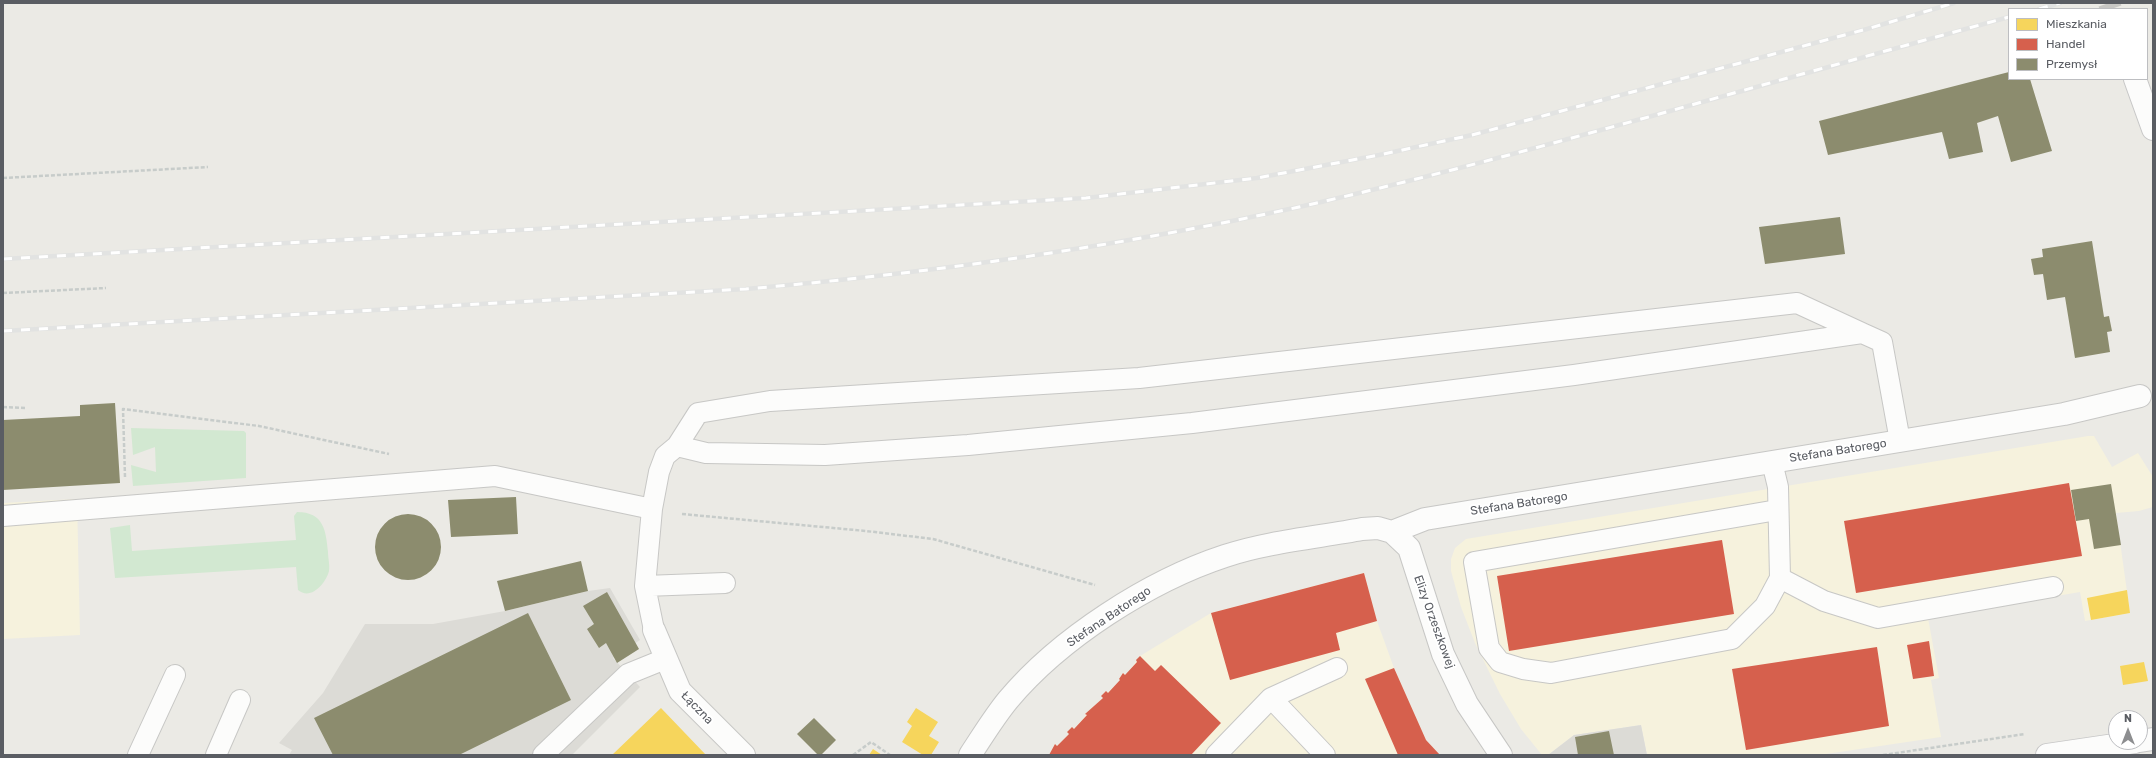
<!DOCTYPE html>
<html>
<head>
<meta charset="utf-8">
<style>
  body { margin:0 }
  #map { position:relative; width:2156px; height:758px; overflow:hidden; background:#ebeae5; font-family:Rubik,sans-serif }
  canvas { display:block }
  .frame { position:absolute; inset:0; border:4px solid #5a5d63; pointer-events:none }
  .legend { position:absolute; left:2008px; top:8px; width:140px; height:72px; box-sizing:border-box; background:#fff; border:1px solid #bdbec1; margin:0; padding:5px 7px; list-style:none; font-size:12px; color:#5a5d63 }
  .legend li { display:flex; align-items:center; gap:8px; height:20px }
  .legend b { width:20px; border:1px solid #bdbec1 }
  .north { position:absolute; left:2108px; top:710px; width:40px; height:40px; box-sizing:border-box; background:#fff; border:1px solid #bdbec1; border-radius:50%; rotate:0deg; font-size:11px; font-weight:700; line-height:16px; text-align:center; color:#5a5d63 }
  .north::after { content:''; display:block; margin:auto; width:14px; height:18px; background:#8d8e90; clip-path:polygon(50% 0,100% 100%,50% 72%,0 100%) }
</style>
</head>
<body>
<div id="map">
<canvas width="2156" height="758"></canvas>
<div class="frame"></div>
<ul class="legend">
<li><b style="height:11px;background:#f6d55c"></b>Mieszkania</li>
<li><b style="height:11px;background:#d6604d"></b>Handel</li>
<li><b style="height:11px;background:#8c8c6e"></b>Przemysł</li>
</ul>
<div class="north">N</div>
</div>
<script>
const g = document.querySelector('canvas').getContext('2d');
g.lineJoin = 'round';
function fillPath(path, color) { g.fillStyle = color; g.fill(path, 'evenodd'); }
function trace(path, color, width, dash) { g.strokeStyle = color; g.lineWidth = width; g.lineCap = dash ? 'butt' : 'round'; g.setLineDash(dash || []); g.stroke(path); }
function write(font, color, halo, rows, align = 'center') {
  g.font = font + ' Rubik,sans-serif'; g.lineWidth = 4; g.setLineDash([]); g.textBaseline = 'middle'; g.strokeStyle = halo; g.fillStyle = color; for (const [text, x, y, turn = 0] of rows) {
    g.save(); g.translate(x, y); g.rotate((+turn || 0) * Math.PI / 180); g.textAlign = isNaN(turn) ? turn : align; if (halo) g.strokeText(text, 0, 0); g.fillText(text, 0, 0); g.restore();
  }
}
const commercial = new Path2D(`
  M2088,436H2094L2112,467L2138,453L2153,477V507L2139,511L2116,513L2130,613L2085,621L2080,592L1928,618L1939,678L1931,680L1941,737L1819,755H1647L1641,725L1574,735L1548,755H1542L1521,729L1500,694L1475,643L1461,607L1451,571V559L1455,548L1466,539Z
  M77,499L80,635L3,639V503Z
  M1364,573L1377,621L1394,668L1426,740L1440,755H1049L1055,744L1057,746L1069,734L1067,732L1072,727L1074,729L1086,715L1085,714L1103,698L1101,696L1106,691L1108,692L1120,681L1119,679L1123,673L1126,675L1140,656L1211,613Z`);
const industrial = new Path2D(`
  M610,588L640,640L613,658L640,687L572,755H289L292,750L279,743L323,693L365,624H433L505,611L588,591Z
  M1641,725L1647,755H1548L1574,735Z`);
const green = new Path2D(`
  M131,428L244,431L246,433V478L133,486L131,465L156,472L155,447L133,455Z
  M297,512C324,512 326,531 328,552C328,558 330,565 329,571C326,583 311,601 298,590L296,567L115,578L110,528L130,525L132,551L296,540L294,516Z`);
const homes = new Path2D(`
  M2127,590L2130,613L2091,620L2087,598Z
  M2144,662L2148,681L2123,685L2120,666Z
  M661,708L706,755H612Z
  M916,708L938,722L929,736L939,742L931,755H923L902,742L912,726L907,722Z
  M873,749L882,755H869Z`);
const shops = new Path2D(`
  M2069,483L2082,556L1856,593L1844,521Z
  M1722,540L1734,614L1509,651L1497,576Z
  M1364,573L1377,621L1336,633L1340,650L1230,680L1211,613Z
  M1929,641L1934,676L1913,679L1907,645Z
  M1877,647L1889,726L1746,750L1732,669Z
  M1140,656L1155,671L1161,665L1221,723L1191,755H1049L1055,744L1057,746L1069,734L1067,732L1072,727L1074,729L1087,715L1085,714L1103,698L1101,696L1106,691L1108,693L1120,680L1119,679L1123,673L1125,675L1137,662L1136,660Z
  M1394,668L1426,740L1440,755H1398L1365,679Z`);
const industry = new Path2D(`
  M2009,72V79H2030L2052,151L2011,162L1998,116L1977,123L1983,152L1949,159L1942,132L1828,155L1819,121Z
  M1840,217L1845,254L1765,264L1759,227Z
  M2092,241L2104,317L2109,316L2112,331L2107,332L2110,352L2075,358L2065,297L2047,300L2043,274L2034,275L2031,259L2043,257L2042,249Z
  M115,403L120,483L3,490V420L80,416V405Z
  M2111,484L2121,545L2094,549L2089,519L2076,521L2071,490Z
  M516,497L518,534L451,537L448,500Z
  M375 547a33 33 0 1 1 66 0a33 33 0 1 1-66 0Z
  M581,561L588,591L505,611L497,581Z
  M607,592L639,649L617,663L606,643L599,648L587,629L594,624L583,606Z
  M528,613L571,700L459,755H333L314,718Z
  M814,718L836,740L821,755H818L797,734Z
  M1609,731L1614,755H1578L1575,737Z`);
const secondaryTunnel = new Path2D(`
  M2109,3L2111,9`);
const path = new Path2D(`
  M3,178L208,167
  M3,293L106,288
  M3,407L26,408
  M125,477L123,409L259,426L389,454
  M682,514L866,531L933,539L1095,585
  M853,755L871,742L890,755
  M1883,755L2025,734`);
const lane = new Path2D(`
  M677,446L698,413L770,401L1139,378L1797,303L1862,333
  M1772,462L1778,487L1780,578L1765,606L1732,639L1551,673L1523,669L1500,662L1489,648L1474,562L1777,510
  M3,516L495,476L652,509
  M1780,578L1824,601L1878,618L2053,587
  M645,586L725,583
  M654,630L645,586L652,509L659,472L665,456L677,446L706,453L825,455L968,445L1192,423L1574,375L1862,333L1882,342L1900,441
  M1271,698L1325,755
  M138,755L175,675
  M216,755L240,700
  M543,755L628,674L665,659
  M1216,755L1271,698L1337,668`);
const street = new Path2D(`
  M1392,532L1409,548L1443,654L1467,704L1501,755
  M654,630L680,691L744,755
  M970,755C982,737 994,717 1008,700C1060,638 1149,581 1225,556C1266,542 1320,537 1362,529L1378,528L1392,532L1425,519L2064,414L2140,396`);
const secondary = new Path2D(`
  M2135,79L2153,129
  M2140,741L2153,739
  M2047,755L2135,742`);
const rail = new Path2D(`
  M2039,9L2060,3
  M3,259L1086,198L1257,178L1379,155L1472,135L1867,29L1954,3
  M3,331L746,289C932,273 1116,247 1299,207C1424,179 1547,145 1670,111C1783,79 1896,48 2009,17`);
const streetNames = [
  ["Stefana Batorego",1838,451,-9],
  ["Stefana Batorego",1519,504,-9],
  ["Stefana Batorego",1109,617,-34],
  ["Elizy Orzeszkowej",1434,622,70],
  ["Łączna",697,708,46]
];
fillPath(commercial, '#f6f2dd');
fillPath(industrial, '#dcdbd6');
fillPath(green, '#d2e8d1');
fillPath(homes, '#f6d55c');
fillPath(shops, '#d6604d');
fillPath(industry, '#8c8c6e');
trace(secondaryTunnel, '#c7c7c4', 22, [22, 11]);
trace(lane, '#c7c7c5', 22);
trace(street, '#c7c7c5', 24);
trace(secondary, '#c7c7c7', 24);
trace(path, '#c7ccca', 2.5, [4, 2]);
trace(lane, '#fcfcfb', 20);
trace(street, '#fcfcfb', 22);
trace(secondary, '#fcfcfb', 22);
trace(rail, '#e2e3e2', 4.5);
trace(rail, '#fff', 3, [9]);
write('12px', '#5a5d63', '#fff', streetNames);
</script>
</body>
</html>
